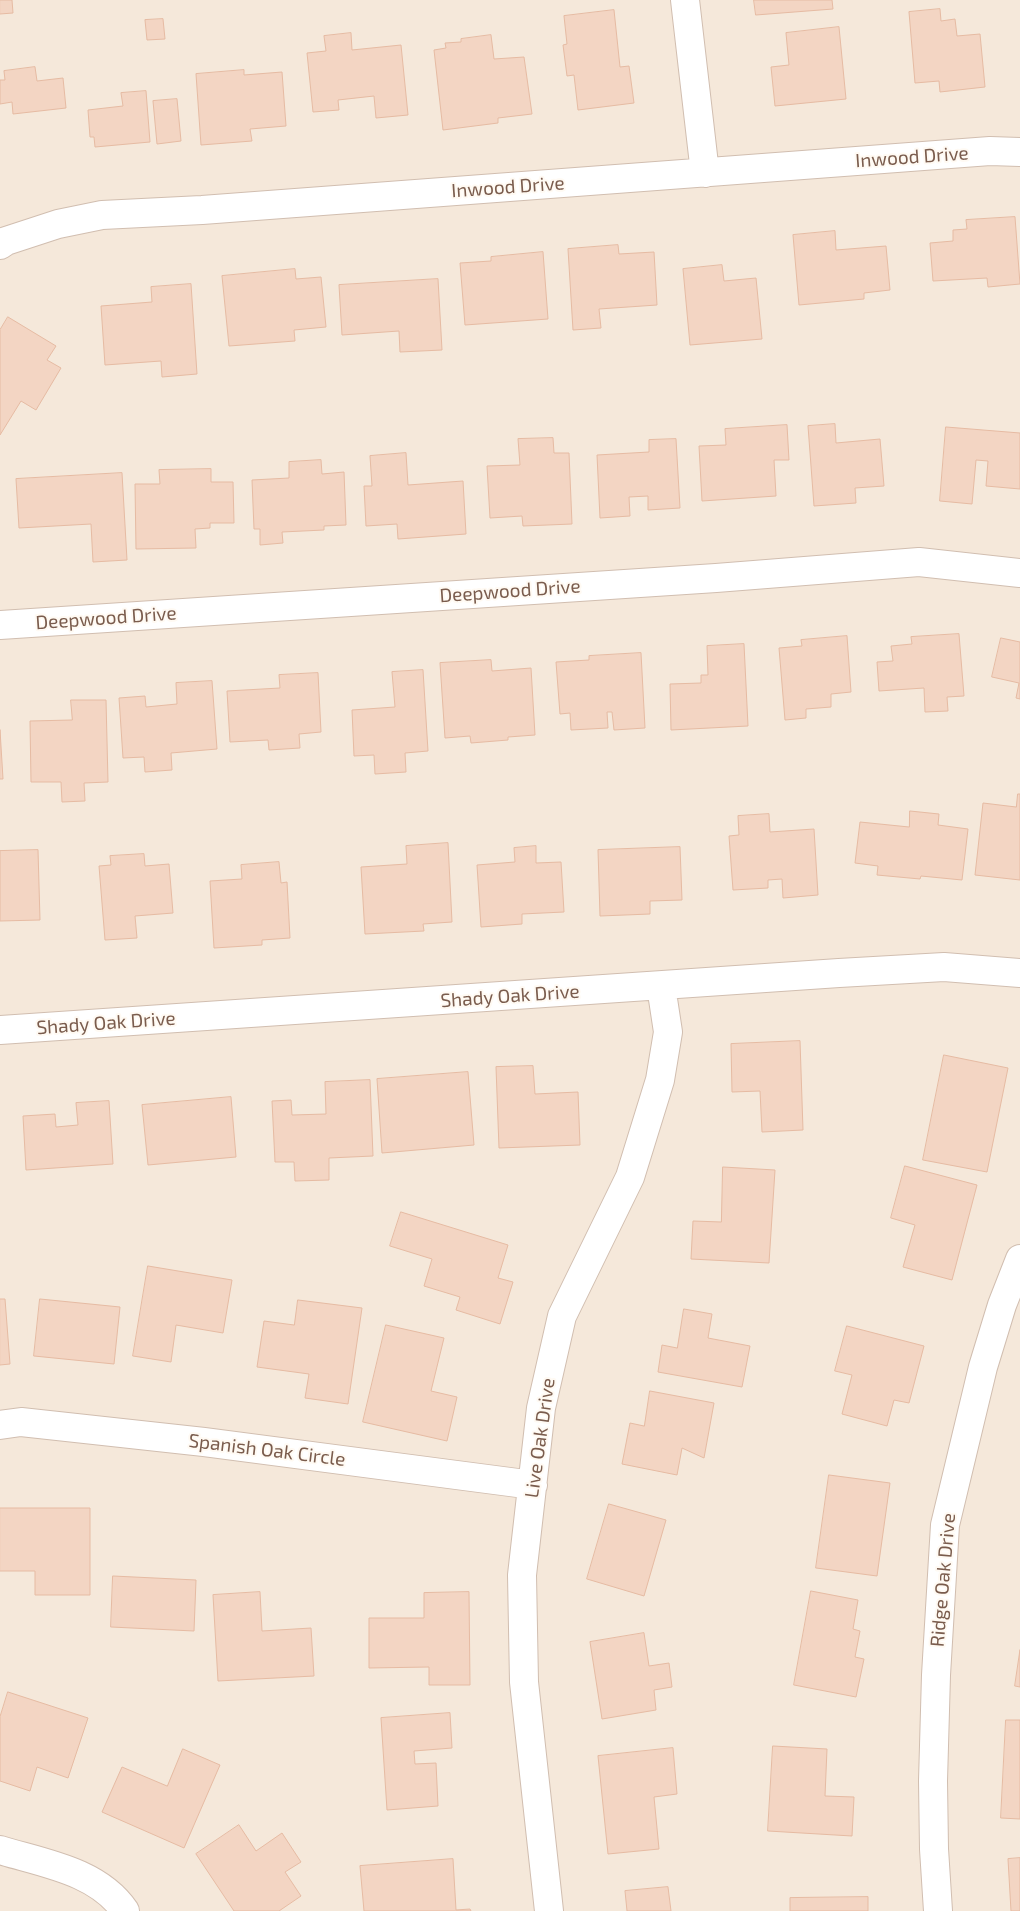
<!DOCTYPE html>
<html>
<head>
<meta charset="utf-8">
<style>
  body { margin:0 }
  canvas { display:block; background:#fdf6ec }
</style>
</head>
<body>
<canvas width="1020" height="1911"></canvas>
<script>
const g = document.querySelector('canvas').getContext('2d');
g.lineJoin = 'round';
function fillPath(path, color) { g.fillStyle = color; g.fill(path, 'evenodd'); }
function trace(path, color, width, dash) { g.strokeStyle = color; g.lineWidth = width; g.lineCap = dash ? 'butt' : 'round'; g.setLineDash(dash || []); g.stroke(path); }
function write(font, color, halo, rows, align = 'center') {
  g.font = font + ' "Exo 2",sans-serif'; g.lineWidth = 4; g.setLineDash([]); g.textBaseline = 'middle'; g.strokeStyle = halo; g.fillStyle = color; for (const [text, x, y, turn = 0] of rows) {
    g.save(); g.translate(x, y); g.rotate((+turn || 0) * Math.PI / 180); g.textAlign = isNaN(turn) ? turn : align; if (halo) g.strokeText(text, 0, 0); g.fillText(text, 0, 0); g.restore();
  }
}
const residential = new Path2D(`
  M0,0H1020V1911H0Z`);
const building = new Path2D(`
  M0,0H12L13,13L0,14Z
  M754,0H832L833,9L756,15Z
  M940,9L941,21L955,19L957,36L980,34L985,87L940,92L939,81L915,83L909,12Z
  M614,10L620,67L629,66L634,103L578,110L574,75L567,76L563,45L567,44L564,16Z
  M163,19L165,39L147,40L145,20Z
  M839,27L846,99L775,106L771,67L789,65L786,33Z
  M351,33L352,50L401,45L408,115L376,118L374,96L338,100L339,110L313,112L307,53L326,51L324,36Z
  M491,35L494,59L524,57L532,114L498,118V123L443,130L434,50L446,48L445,43L461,42V39Z
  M35,67L37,81L63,78L66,108L13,114L12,102L0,104V80H5L4,71Z
  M244,70V75L282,72L286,126L250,129L252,141L201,145L196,74Z
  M146,91L150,142L95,147L94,137H90L88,110L123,106L121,93Z
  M177,99L181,141L157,144L153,101Z
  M1015,217L1020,284L988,287L987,278L933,281L930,243L953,241V230L967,229L966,220Z
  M835,231L836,250L886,246L890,290L864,293V299L799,305L793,235Z
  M618,245L619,254L654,252L657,305L599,309L601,328L573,330L568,249Z
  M543,252L548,319L465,325L460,263L491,261V257Z
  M722,265L724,281L756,278L762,339L690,345L683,269Z
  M295,269L296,279L321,277L326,327L294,330L295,341L229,346L222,276Z
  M438,279L442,350L400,352L399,331L342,335L339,285Z
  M191,284L197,374L162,377L161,361L105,365L101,306L152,302L151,287Z
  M8,317L56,346L47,360L61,368L36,410L21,401L0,435V330Z
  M835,424L836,443L880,439L884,486L855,488L856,503L814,506L808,426Z
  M787,425L789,460H774L776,496L702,501L699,446L726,445L725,429Z
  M946,427L1020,433V489L986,486L988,461L976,460L972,504L940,501Z
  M553,438L554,453H569L572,524L523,526L522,516L490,518L487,466L520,465L518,439Z
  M676,439L680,508L648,510V496L629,497L630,516L600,518L597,455L649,452V440Z
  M406,453L408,485L463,481L466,534L398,539L397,524L366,526L364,486H372L370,456Z
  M321,460L322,474L344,472L346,525L324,526V530L282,532L283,543L260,545V529H254L252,480L289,478V462Z
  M211,469V482H233L234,523H210V528L195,529L196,548L136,549L135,484H160L159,470Z
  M122,473L127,560L93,562L91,524L19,528L16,479Z
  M959,634L964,696L947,697L948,711L925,712L924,688L879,691L877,662L893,661L891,646L912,644L911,637Z
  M847,636L851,692L831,694V707L806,709V718L785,720L779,648L802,646L801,640Z
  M1001,638L1020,642V699L1016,698L1019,683L992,677Z
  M744,644L748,726L671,730L670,684L701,683V675H708L707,646Z
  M641,653L645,728L614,730L612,712H607L608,728L571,730L570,713L560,714L556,662L589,660V656Z
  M491,660L492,671L531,668L535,735L508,737V740L471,743L470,736L445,738L440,663Z
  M423,670L428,751L405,753L406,772L375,774L374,755L354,756L352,710L395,707L392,672Z
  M318,673L321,732L299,734L300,748L269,750L268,740L230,742L227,691L280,688L279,675Z
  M212,681L217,749L171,753L172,770L145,772L144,757L123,758L119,698L145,696L146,707L177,704L176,683Z
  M71,700H106L108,782L84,783L85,801L62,802L61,782H31L30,721L72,720Z
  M0,730L3,779H0Z
  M1018,794H1020V880L975,875L983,803L1016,807Z
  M910,811L939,814L938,825L968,829L962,880L921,876L920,879L877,875L878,866L855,863L860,822L909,827Z
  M769,814L770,832L814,829L818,895L783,898L782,879L768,880V888L733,890L729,836L739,835L738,816Z
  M448,843L452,922L423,924L424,931L365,934L361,867L407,864L406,846Z
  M536,846V863L561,862L564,912L522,914V924L481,927L477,865L515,862L514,848Z
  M680,847L682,900L650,901V914L600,916L598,850Z
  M38,850L40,920L0,921V851Z
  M144,854L145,866L169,864L173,913L135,916L137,938L105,940L99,866L111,865L110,856Z
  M279,862L281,883L287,882L290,938L262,940V945L214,948L210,881L242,879L241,865Z
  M800,1041L803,1130L762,1132L760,1091L732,1092L731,1044Z
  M944,1055L1008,1068L987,1172L923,1160Z
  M533,1066L535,1094L578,1092L580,1145L499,1148L496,1067Z
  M468,1072L474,1145L382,1153L377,1079Z
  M370,1080L373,1156L329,1158V1180L295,1181L294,1162H275L272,1101L291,1100L292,1115L326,1114L325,1082Z
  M231,1097L236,1157L148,1165L142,1105Z
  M109,1101L113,1164L26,1170L23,1116L55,1114L56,1127L78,1125L76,1103Z
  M905,1166L977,1185L952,1280L903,1267L915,1225L891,1218Z
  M723,1167L775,1170L769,1263L691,1259L693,1221L721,1222Z
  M401,1212L508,1245L498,1278L513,1282L500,1324L456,1310L460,1297L424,1286L432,1259L390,1246Z
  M148,1266L232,1280L223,1333L176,1325L171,1362L133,1356Z
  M0,1299H5L10,1364L0,1365Z
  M40,1299L120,1307L114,1364L34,1356Z
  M298,1300L362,1308L348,1404L305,1398L309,1374L257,1367L264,1321L294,1325Z
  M684,1309L712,1314L708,1338L750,1346L742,1387L658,1372L662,1345L677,1348Z
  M386,1325L444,1338L431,1391L457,1397L447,1441L363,1422Z
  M847,1326L924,1346L909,1403L894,1400L887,1426L842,1414L852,1375L835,1371Z
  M650,1391L714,1403L704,1458L682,1448L677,1475L622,1464L630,1423L644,1426Z
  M829,1475L890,1483L877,1576L816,1568Z
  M609,1504L666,1520L644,1596L587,1579Z
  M0,1508H90V1595H35V1571H0Z
  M113,1576L196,1580L194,1631L111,1627Z
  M811,1591L858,1600L853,1629L860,1631L855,1657L864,1659L856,1697L794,1685Z
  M260,1592L262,1631L311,1628L314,1676L218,1681L213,1595Z
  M469,1592L470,1685H429V1667L369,1668V1618H424V1593Z
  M644,1633L649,1666L669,1663L672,1687L654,1690L656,1710L602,1719L590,1642Z
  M1020,1650V1687L1015,1686Z
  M8,1692L88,1718L68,1778L37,1767L30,1791L0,1781V1717Z
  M450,1713L452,1748L414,1751L415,1764L436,1763L438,1806L387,1810L381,1718Z
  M1006,1720H1020V1819L1001,1818Z
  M773,1746L827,1749L825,1796L854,1797L852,1836L768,1831Z
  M673,1748L677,1794L654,1797L659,1849L608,1854L598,1756Z
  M183,1749L220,1765L184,1848L102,1812L122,1767L167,1786Z
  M239,1825L256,1851L282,1833L301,1862L285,1872L301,1896L279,1911H234L196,1854Z
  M1020,1858V1911H1011L1008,1859Z
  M453,1859L456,1910L470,1909L471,1911H364L360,1866Z
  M668,1887L671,1911H627L625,1891Z
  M868,1897V1911H790V1898Z`);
const minor = new Path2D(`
  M685,0L705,173
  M0,245L6,241L58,224L102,215L202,210L990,151L1020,152
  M0,625L716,578L919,562L1020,573
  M0,1030L839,973L944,967L1020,973
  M0,1425L21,1422L204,1442L533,1485
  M0,1850C43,1863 98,1871 125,1911
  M549,1911L524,1682L522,1575L541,1408L562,1316L630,1177L660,1080L668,1032L661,986
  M938,1911L934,1849L933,1781L936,1675L945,1525L983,1367L1002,1305L1020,1259`);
const streetNames = [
  ["Inwood Drive",912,157,-4],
  ["Inwood Drive",508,187,-4],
  ["Deepwood Drive",510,591,-4],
  ["Deepwood Drive",106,618,-4],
  ["Shady Oak Drive",510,996,-4],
  ["Shady Oak Drive",106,1023,-4],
  ["Live Oak Drive",540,1438,-82],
  ["Spanish Oak Circle",267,1450,7],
  ["Ridge Oak Drive",943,1580,-85]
];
fillPath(residential, '#f5e8da');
fillPath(building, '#f3d5c3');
trace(building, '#e6bba3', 1);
trace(minor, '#d1beb0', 30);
trace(minor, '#fff', 28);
write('19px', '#7a5c4d', '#fffaf3', streetNames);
</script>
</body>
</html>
